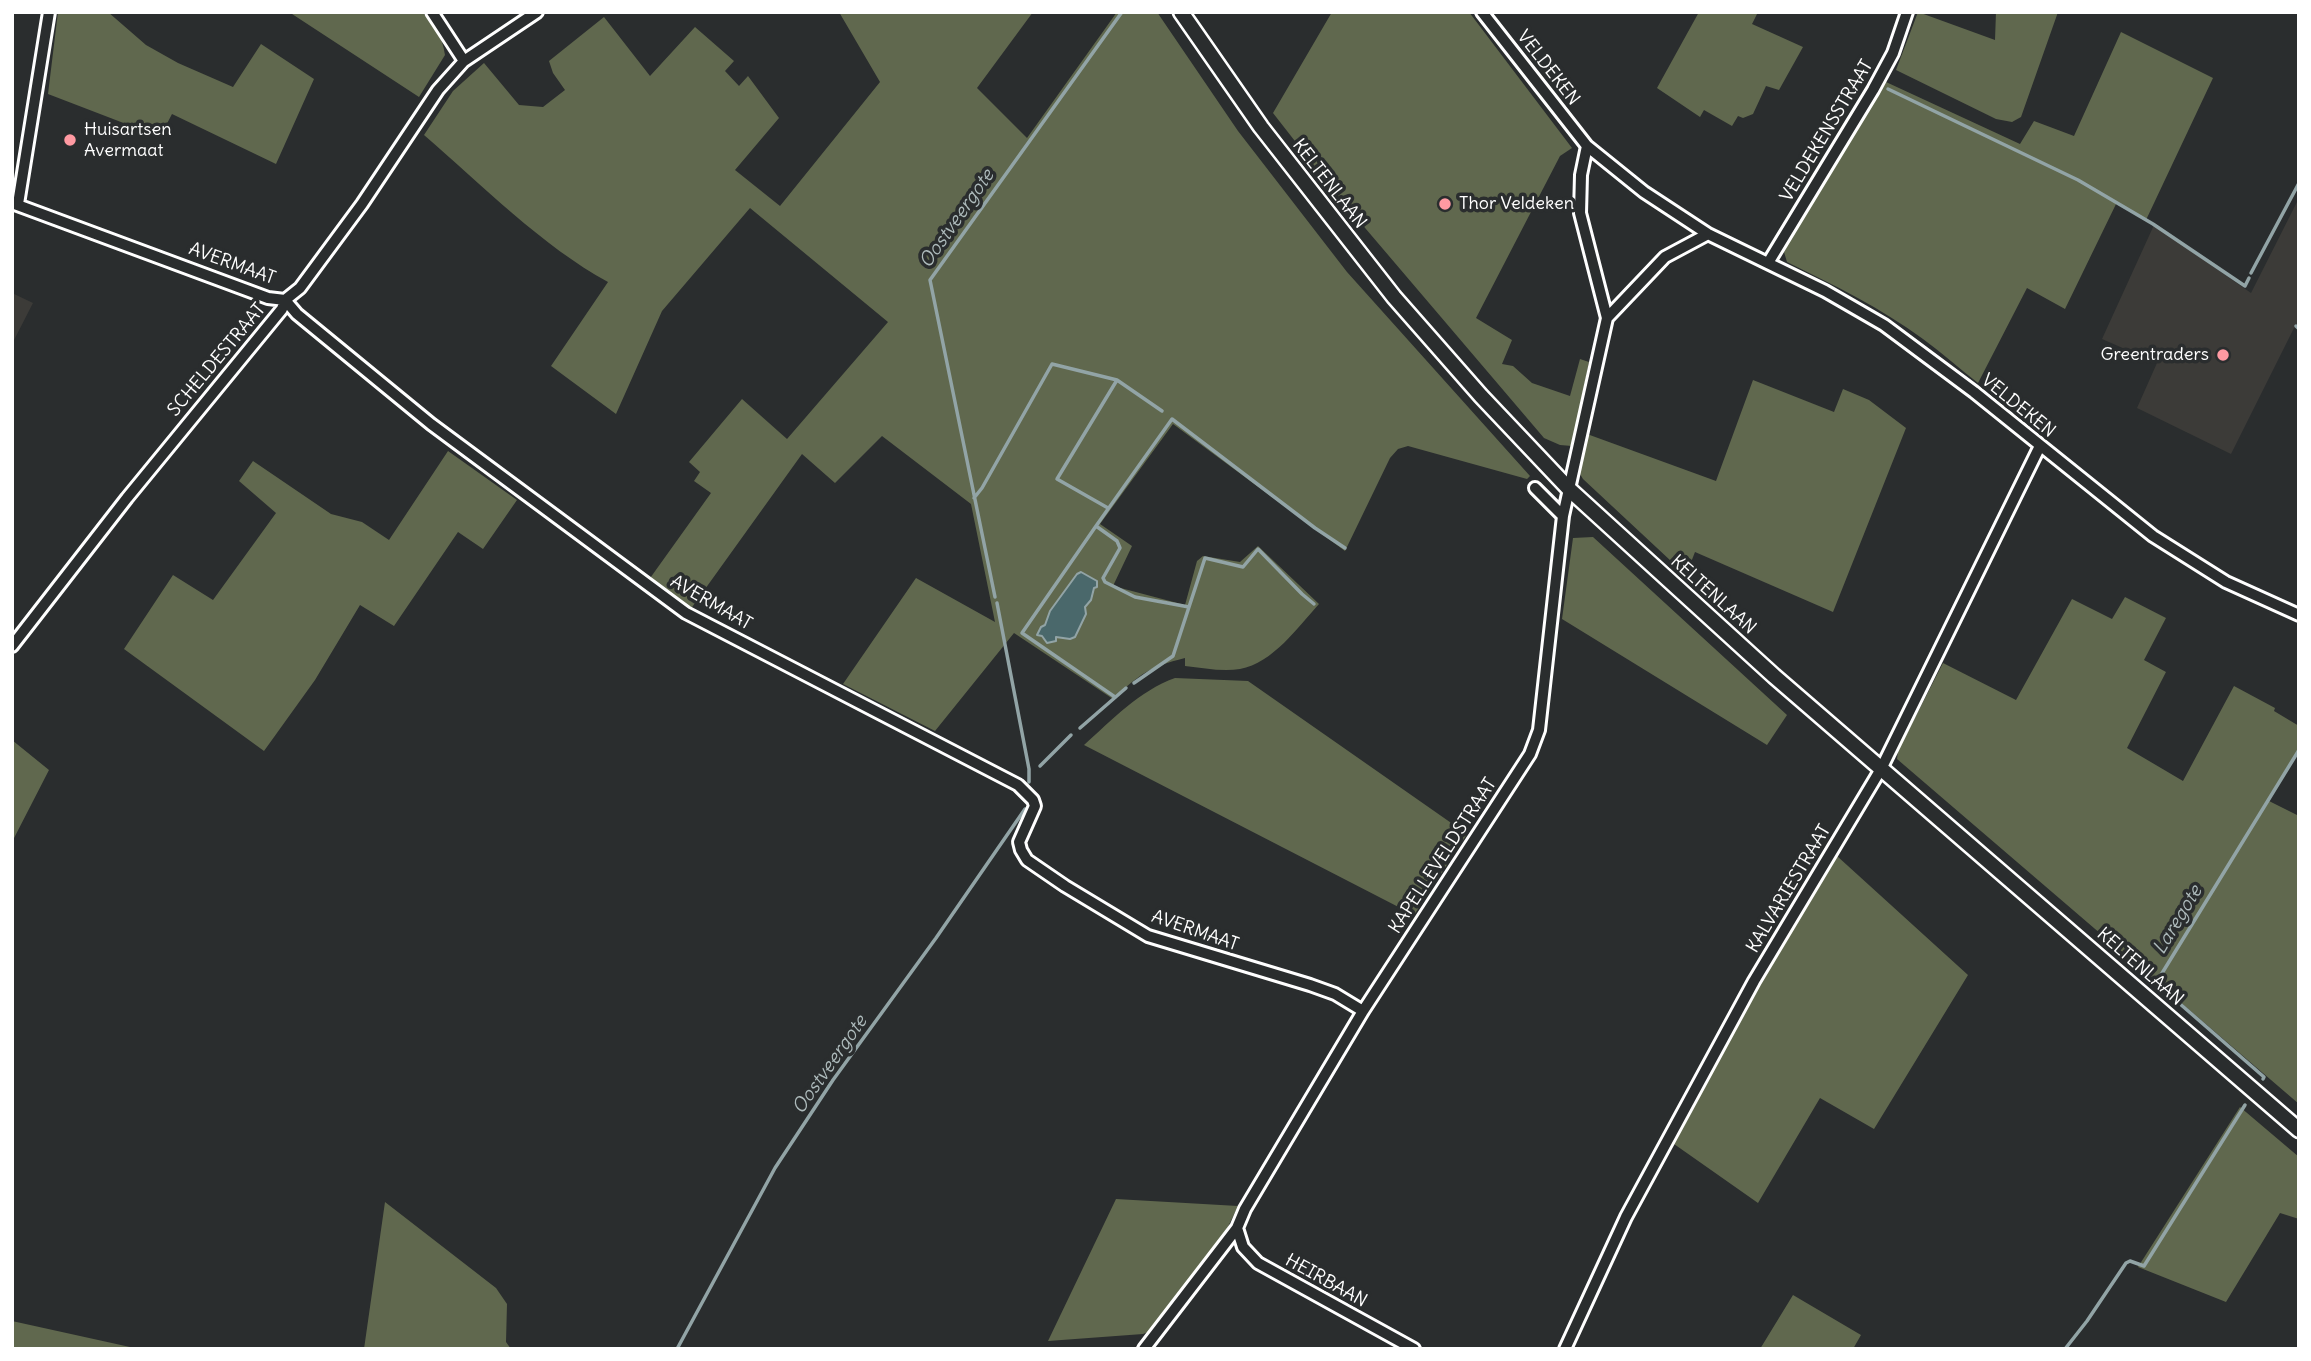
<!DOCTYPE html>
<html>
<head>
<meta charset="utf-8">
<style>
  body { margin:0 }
  #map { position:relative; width:2311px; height:1361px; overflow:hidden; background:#2a2d2e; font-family:Delius,sans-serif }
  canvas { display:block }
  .frame { position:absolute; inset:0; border:14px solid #fff; pointer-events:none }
</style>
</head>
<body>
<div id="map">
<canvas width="2311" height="1361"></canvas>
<div class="frame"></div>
</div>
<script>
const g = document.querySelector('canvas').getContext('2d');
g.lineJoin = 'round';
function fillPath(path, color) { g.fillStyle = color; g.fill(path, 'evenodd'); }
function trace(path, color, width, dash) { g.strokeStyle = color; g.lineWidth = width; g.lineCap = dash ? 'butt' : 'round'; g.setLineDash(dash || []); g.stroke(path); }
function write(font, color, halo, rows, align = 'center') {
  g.font = font + ' Delius,sans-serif'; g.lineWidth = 7; g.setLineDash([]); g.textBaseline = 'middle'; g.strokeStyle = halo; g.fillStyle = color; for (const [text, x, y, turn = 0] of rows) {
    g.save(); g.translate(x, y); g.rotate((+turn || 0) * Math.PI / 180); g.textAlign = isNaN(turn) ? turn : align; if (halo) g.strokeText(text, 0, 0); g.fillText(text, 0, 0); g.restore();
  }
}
const built = new Path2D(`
  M2299,198V326L2294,328L2231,454L2137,408L2157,363L2102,339L2154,225L2251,293Z
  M12,293L33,303L12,344Z`);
const green = new Path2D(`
  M58,12H108L146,45L178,63L233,87L261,44L314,79L276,164L172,114L160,137L48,94Z
  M289,12H422C436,26 442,36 445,55L419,97Z
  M839,12H1033L977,88L1027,138L1117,12H1157L1238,131L1347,272L1530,476L1527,479L1408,446L1398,449L1390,458L1345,551L1173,424L1100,524L1132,546L1113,586L1185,605L1197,561L1203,556L1240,562L1258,546L1319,604C1298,627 1273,663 1240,669C1223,672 1203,668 1185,666V658C1149,667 1140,674 1113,699L1014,633L935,731L843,684L916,578L995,622L971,504L882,436L835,483L802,454L690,610L648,581L711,493L694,481L700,472L689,462L742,399L787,439L888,322L750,208L662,311L616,414L551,366L608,282C542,246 482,185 424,135L453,91L484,63L519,105L543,107L565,90L553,73L549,61L604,17L650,76L695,27L734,61L725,71L739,86L748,76L779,118L735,170L780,206L880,82Z
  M1332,12H1469L1572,148L1560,156L1476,318L1512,340L1502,364L1513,366L1532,383L1570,396L1580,359L1589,362L1572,446L1560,445L1544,438L1337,195L1273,113Z
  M1699,12H1758L1752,24L1803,47L1779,90L1766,86L1753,114L1743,118L1738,116L1732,126L1704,110L1700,117L1657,88Z
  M1918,12L1995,40L1996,12H2058L2021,117L2012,122L1996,119L1896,70Z
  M2121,32L2213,78L2146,220L2117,202L2065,309L2027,288L1978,383C1960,369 1942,353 1923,339C1881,308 1834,285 1787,262L1784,252L1789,241L1886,82L2020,144L2034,121L2074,136Z
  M1753,380L1834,412L1843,389L1869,400L1906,428L1833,612L1695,552L1686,575L1583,479L1578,471L1587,434L1716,481Z
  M448,451L517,500L483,549L458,532L394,626L360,605L315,680L264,751L124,649L173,575L213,600L276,513L239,481L253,461L331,514L362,522L389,540Z
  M1593,537L1787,715L1767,745L1562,619L1573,538Z
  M2125,597L2166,618L2144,660L2166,672L2127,748L2183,781L2234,686L2275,708L2274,711L2299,726V750L2269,801L2299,816V1104L1897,759L1898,751L1943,663L2016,700L2072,599L2112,619Z
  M1175,678L1248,681L1467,834L1414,915L1084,745C1112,720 1139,691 1175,678Z
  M12,740L49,770L12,842Z
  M1837,856L1968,975L1874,1129L1820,1098L1758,1203L1674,1144L1759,986Z
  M2240,1107L2299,1157V1219L2280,1213L2226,1302L2138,1267Z
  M1116,1199L1238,1206L1225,1233L1155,1329L1143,1334L1048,1341Z
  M385,1202L496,1288L507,1304L506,1342L511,1349H364Z
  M1793,1295L1861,1335L1853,1349H1760Z
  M12,1321L139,1349H12Z`);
const water = new Path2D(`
  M1081,572L1097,581V587L1094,588L1091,600L1085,607L1086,614L1075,637L1070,639L1056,637V641L1047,643L1042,636L1037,635L1041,627L1045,625L1050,611L1077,574Z`);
const stream = new Path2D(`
  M1888,89L2078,180L2153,224L2245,286L2249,278
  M2251,273L2299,183
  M2296,326L2299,329
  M974,498L982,488L1052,364L1117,380
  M1108,508L1057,479L1117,380L1162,411
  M1096,526L1172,419L1315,528L1345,548
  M995,597L930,280L1122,12
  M997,603L1029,769V782
  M1134,683L1173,656L1205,558L1243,567L1258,549L1302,594L1314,604
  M1115,697L1022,633L1096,526L1117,541L1120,548L1103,578L1105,582L1135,597L1189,607
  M1080,728L1126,688
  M1040,766L1071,735
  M2263,1079L2264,1077L2156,983L2299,750
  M677,1349L775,1168L833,1080L936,938L1025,809
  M2065,1349L2087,1321L2126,1263L2130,1261L2144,1266L2245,1105`);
const street = new Path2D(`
  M432,12L464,61
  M1482,12L1587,146L1644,192L1708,234L1825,291L1884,325L1974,392L2153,536L2226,582L2299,615
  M12,203L268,298L285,300L297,314L431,424L686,613L1018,785L1033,800L1035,806L1019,842L1021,850L1027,860L1065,886L1148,936L1310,985L1335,994L1363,1011
  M18,204L49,12
  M1768,263L1873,90L1893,53L1907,12
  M1607,318L1665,257L1708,234
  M1535,488L1563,516
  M12,646L127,498L282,309L285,300L300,288L362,204L438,90L464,61L537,12
  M1237,1228L1243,1247L1258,1263L1414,1349
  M1144,1349L1237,1228L1245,1209L1363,1011L1530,754L1539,730L1563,516L1607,318L1580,213L1581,175L1587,146
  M1565,1349L1626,1217L1754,981L1881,769L2040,446`);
const secondary = new Path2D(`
  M1181,12L1261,127L1394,297L1481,396L1570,490L1774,676L2299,1130`);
const markers = [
  [70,140,7,"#ff9aa2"],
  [1445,204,7,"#ff9aa2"],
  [2223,355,7,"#ff9aa2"]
];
const streetNames = [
  ["VELDEKEN",1548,68,52],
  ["VELDEKENSSTRAAT",1827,131,-59],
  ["KELTENLAAN",1329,184,52],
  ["AVERMAAT",232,264,20],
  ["SCHELDESTRAAT",217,360,-50],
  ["VELDEKEN",2018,406,39],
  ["KELTENLAAN",1713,595,42],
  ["AVERMAAT",711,603,30],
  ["KAPELLEVELDSTRAAT",1443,856,-57],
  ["KALVARIESTRAAT",1789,889,-59],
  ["AVERMAAT",1195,931,19],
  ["KELTENLAAN",2140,967,41],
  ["HEIRBAAN",1326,1281,29]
];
const poiNames = [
  ["Huisartsen",84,130],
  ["Avermaat",84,151],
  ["Thor Veldeken",1459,204],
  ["Greentraders",2209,355,"right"]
];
const waterNames = [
  ["Oostveergote",957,219,-55],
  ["Laregote",2178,920,-59],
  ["Oostveergote",830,1065,-55]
];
fillPath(built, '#3c3b38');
fillPath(green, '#60684e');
fillPath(water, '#4a686b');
trace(water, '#92a4a6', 2);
trace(stream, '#92a4a6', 3.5);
trace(street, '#fff', 16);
trace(secondary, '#fff', 19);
trace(street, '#2a2d2e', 10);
trace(secondary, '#2a2d2e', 14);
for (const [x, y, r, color] of markers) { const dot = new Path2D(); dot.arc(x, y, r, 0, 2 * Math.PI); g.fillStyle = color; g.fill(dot); trace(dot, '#2a2d2e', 2.5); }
write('18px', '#fff', '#2a2d2e', streetNames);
write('18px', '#fff', '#2a2d2e', poiNames, 'left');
write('italic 19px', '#aebbbc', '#2a2d2e', waterNames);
</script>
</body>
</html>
